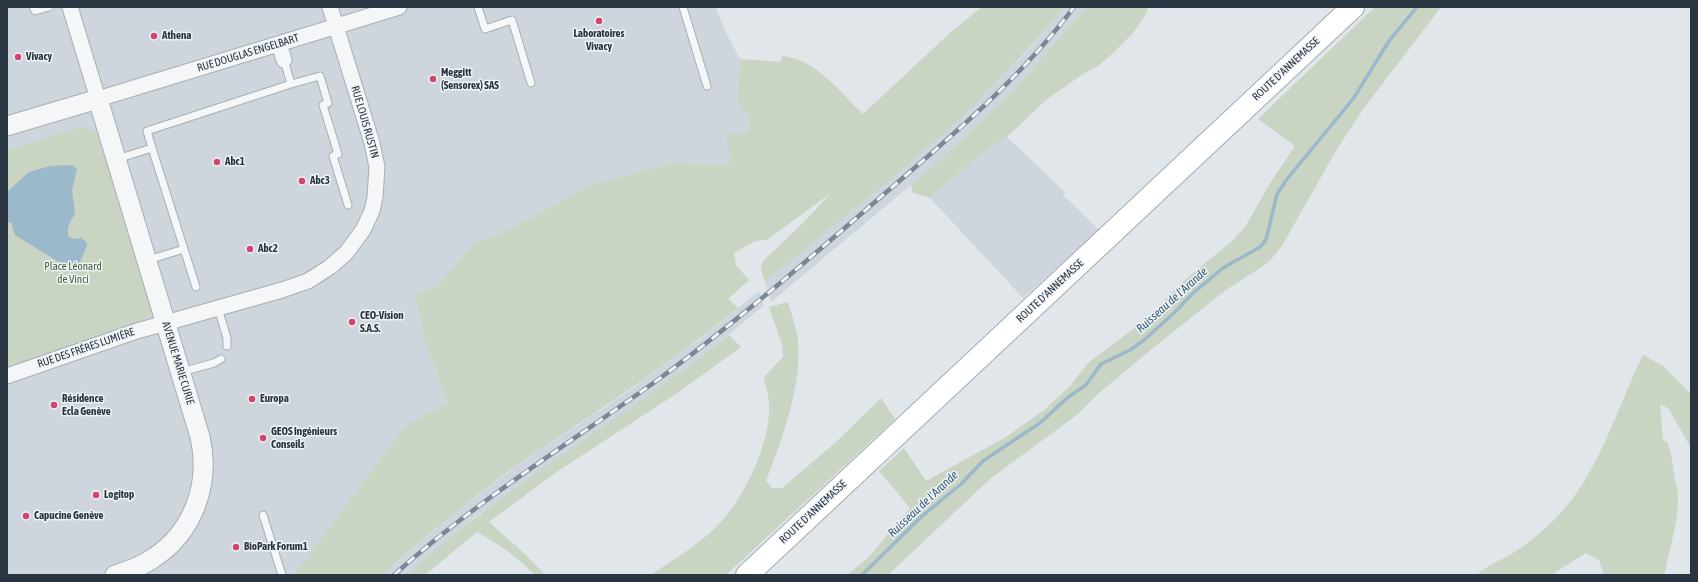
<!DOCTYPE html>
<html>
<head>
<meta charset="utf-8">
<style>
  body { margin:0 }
  #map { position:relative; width:1698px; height:582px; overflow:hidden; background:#e1e6ea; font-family:"Asap Condensed",sans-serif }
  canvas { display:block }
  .frame { position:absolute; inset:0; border:8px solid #293642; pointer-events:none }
</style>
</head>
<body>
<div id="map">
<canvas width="1698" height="582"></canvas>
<div class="frame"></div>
</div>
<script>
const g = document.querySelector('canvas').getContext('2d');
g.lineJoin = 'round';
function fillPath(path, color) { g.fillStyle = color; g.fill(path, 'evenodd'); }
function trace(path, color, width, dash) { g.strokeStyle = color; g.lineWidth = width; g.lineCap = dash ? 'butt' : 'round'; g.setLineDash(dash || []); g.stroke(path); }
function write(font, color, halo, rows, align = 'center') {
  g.font = font + ' "Asap Condensed",sans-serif'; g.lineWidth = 3; g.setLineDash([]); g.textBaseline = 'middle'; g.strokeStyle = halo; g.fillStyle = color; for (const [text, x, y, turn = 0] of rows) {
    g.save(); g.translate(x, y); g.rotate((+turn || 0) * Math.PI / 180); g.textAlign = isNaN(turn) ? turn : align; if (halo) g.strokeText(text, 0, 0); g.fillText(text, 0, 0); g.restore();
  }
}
const built = new Path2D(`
  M7,7H716L724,29L740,59L738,95L748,112L749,132L730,164L672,163L591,185L508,230L474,243L437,287L415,293L424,339L448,403L406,425L294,575H7Z
  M1065,7H1087L1009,95L956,145L911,185L771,302L765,282L985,94L1026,52Z
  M1007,137L1065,192L1063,195L1099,230L1023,298L930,198L981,154Z
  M759,291L764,305L690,367L475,517L407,575H382L458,510L525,460L623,395L707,334Z`);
const green = new Path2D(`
  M982,7H1065C1039,37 1013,66 985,94C916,162 839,220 765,282L761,270L762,262L805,221L831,193L767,240L755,241L734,253L736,265L749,280L728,299L738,308C671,364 598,410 526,459C476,494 428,534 382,575H294L406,425L448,403L424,339L415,293L437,287L474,243L508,230L591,185L672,163L730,164L727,134L749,132L748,112H743L738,95L740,59L780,62L782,56C818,60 838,91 863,114L952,31Z
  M1087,7H1148L1147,12L1134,32L1112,54L1098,66L1083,74L1046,100L1007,137L981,154L930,198L913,193L911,185L956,145L1009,95Z
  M1375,7H1441L1364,108L1337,149L1283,244L1275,255L1266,264L1226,290L1158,344L1099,393L1078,414L990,479L888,575H847L869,557L910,508L879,471L904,448L926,481L1006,437L1044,410L1070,386L1088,363L1144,321L1186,279L1232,241L1245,227L1272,180L1295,146L1258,119Z
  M79,128L90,129L101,137L152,304C152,312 149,316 142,322L7,369V150Z
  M788,302C791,314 797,328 798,341C802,386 782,439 766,481L772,488H782L835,443L881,398L895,419L726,575H651C675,558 702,543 722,521C746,494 771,441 769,404C769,395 765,385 764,377L783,357L782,344L769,307Z
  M729,335L741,347L676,394L555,473L489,522L526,555L545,575H535C518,557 498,544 477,532L425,575H407C506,484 625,419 729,335Z
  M1643,355L1663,366L1691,394V448L1669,409L1660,404L1663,441L1667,442C1671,453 1673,463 1674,475C1675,483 1679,491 1678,499C1678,525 1669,549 1665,573L1660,575H1604L1599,560L1586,553L1551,575H1477C1482,568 1504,559 1513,553C1529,543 1544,530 1558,516C1599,473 1617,408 1643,355Z`);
const water = new Path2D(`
  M72,165L77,169L72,190L75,213L68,227V236L74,239L81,238L87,243C86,252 81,257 79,266L72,270L15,235L11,222L7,223V192L29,172L50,166Z`);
const stream = new Path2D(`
  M862,575L921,517L961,484L983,461L1040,423L1067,398L1086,385L1101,364L1130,350L1143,341L1175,312L1192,294L1223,268L1260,247L1266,240L1277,194L1287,179L1353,99L1389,41L1417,7`);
const service = new Path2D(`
  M33,7L35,11L49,7
  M478,7L485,29L512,20L531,83
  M683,7L707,86
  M291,84L320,76L328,103L323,105L338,154L333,156L348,205
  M152,148L147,131L291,84L284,60
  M117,159L152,148L196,287
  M148,260L184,249
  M218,308L227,338V346
  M181,372L214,363L221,359
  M263,515L282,575`);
const minor = new Path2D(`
  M70,7L98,99L399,7
  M279,44L284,60
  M7,376L137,331L282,290L308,281L330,267L346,253L363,230L372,211L375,197L377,167L372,143L330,7`);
const tertiary = new Path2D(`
  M7,126L98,99L200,437C211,484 193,533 152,559C140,567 128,571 115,575`);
const primary = new Path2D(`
  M747,575L1353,7`);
const rail = new Path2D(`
  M394,575C476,501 570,443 659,379C742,318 819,250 897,183C960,129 1024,74 1074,7`);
const markers = [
  [599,21,4,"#d1446e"],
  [154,36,4,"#d1446e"],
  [18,57,4,"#d1446e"],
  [433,79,4,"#d1446e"],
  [217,162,4,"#d1446e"],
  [302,181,4,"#d1446e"],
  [250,249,4,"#d1446e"],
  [352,322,4,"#d1446e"],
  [252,399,4,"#d1446e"],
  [54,405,4,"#d1446e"],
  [263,438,4,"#d1446e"],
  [96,495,4,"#d1446e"],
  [26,516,4,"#d1446e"],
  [236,547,4,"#d1446e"]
];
const poiNames = [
  ["Laboratoires",599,34,"center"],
  ["Vivacy",599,47,"center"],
  ["Athena",162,36],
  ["Vivacy",26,57],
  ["Meggitt",441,73],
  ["(Sensorex) SAS",441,86],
  ["Abc1",225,162],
  ["Abc3",310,181],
  ["Abc2",258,249],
  ["CEO-Vision",360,316],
  ["S.A.S.",360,329],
  ["Résidence",62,399],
  ["Ecla Genève",62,412],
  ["Europa",260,399],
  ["GEOS Ingénieurs",271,432],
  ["Conseils",271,445],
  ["Logitop",104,495],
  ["Capucine Genève",34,516],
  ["BioPark Forum1",244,547]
];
const streetNames = [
  ["RUE DOUGLAS ENGELBART",248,53,-17],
  ["ROUTE D'ANNEMASSE",1286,69,-43],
  ["RUE LOUIS RUSTIN",365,122,74],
  ["ROUTE D'ANNEMASSE",1050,291,-43],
  ["RUE DES FRÈRES LUMIÈRE",86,348,-19],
  ["AVENUE MARIE CURIE",178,363,73],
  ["ROUTE D'ANNEMASSE",813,512,-43]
];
const parkNames = [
  ["Place Léonard",73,267],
  ["de Vinci",73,280]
];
const waterNames = [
  ["Ruisseau de l'Arande",1172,300,-42],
  ["Ruisseau de l'Arande",923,504,-43]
];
fillPath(built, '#cfd5dc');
fillPath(green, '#c9d4c2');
fillPath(water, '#9bb9ca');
trace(stream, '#9bb9ca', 3.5);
trace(service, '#a6aeb4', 9);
trace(minor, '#a6aeb4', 17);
trace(tertiary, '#a6aeb4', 21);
trace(primary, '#a0acb6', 24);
trace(service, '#f4f6f8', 7);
trace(minor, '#f4f6f8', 15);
trace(tertiary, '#f4f6f8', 19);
trace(primary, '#fff', 22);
trace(rail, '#7a8794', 4.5);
trace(rail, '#f0f4f7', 3, [9]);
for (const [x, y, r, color] of markers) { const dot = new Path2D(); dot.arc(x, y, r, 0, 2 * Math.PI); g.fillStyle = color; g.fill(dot); trace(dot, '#f0f4f7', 1.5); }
write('bold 11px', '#293642', '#f0f4f7', poiNames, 'left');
write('11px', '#293642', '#f0f4f7', streetNames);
write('11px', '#435e36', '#f0f4f7', parkNames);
write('italic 12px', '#325b77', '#f0f4f7', waterNames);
</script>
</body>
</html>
